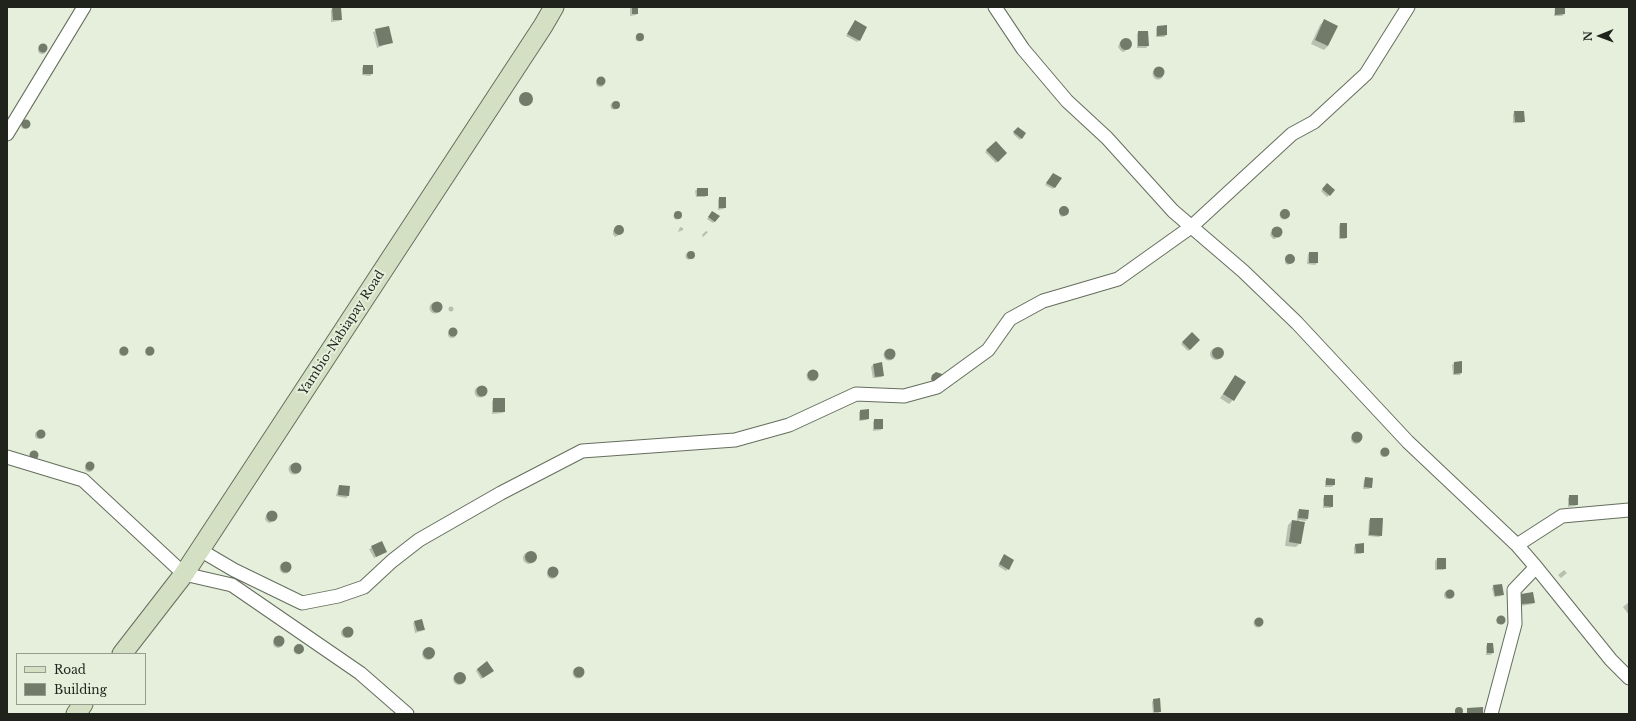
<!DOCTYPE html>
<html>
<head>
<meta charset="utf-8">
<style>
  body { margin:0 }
  #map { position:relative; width:1636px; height:721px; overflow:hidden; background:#e5efdc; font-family:"Libre Baskerville",serif }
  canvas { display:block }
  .frame { position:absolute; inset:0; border:8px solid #1f231c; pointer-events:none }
  .legend { position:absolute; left:16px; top:653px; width:130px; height:52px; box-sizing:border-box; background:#e5efdc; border:1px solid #969d8f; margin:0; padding:5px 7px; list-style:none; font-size:12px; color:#1f231c }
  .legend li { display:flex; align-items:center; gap:8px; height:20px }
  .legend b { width:20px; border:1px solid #969d8f }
  .north { position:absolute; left:1580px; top:16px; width:40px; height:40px; -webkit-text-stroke:3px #e5efdc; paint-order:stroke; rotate:269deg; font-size:11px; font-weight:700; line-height:16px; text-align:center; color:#1f231c }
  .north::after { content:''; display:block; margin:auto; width:14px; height:18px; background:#1f231c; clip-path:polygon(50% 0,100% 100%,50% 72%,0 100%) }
</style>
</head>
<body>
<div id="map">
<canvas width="1636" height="721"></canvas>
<div class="frame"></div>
<ul class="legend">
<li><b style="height:5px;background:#d4e0c4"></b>Road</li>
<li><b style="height:11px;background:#727b6a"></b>Building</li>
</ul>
<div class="north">N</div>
</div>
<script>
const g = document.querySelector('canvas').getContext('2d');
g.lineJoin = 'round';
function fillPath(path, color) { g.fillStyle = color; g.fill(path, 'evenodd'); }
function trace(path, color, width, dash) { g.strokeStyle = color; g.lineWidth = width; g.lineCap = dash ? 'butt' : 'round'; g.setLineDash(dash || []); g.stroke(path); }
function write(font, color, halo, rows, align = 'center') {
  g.font = font + ' "Libre Baskerville",serif'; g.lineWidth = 4; g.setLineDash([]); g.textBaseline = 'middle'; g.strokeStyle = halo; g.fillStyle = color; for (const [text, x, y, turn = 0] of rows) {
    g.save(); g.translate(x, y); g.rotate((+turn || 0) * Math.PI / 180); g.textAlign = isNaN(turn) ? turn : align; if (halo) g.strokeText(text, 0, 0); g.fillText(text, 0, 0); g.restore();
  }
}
const shadow = new Path2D(`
  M630,7H637V14L636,15L630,16Z
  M1555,7H1564V14L1562,16H1554Z
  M333,8L341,20L339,21L331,22V10Z
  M1324,21L1328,46L1324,50L1311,44L1320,25Z
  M854,23L859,40L857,42L846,36Z
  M388,27L392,42L377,48L373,32Z
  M1157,27L1166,35L1164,37H1156V28Z
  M1138,32L1148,46L1146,48H1137V34Z
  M635.5 38a3.5 3.5 0 1 1 7 0a3.5 3.5 0 1 1-7 0Z
  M1126,39L1129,40L1131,45L1124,52L1121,51L1118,47L1120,42Z
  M38 50a4 4 0 1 1 8 0a4 4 0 1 1-8 0Z
  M364,66L372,74L370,76L362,75V68Z
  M1152.5 74a5.5 5.5 0 1 1 11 0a5.5 5.5 0 1 1-11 0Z
  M596 83a4 4 0 1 1 8 0a4 4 0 1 1-8 0Z
  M519 100a6 6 0 1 1 12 0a6 6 0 1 1-12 0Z
  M610.5 106a3.5 3.5 0 1 1 7 0a3.5 3.5 0 1 1-7 0Z
  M1515,112L1524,121L1522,123H1513V114Z
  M21 125a4 4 0 1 1 8 0a4 4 0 1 1-8 0Z
  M1018,128L1021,138L1020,140L1013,134Z
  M996,143L1006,153L996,163L985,152Z
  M1053,174L1060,179L1053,189L1045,185Z
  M1328,184L1334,190L1327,197L1321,191Z
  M697,189H707V195L705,197H696L695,191Z
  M719,198L725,208L723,209L718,210V200Z
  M1063,207L1067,208L1068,210L1063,217L1060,216L1059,211Z
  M1279.5 215a4.5 4.5 0 1 1 9 0a4.5 4.5 0 1 1-9 0Z
  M673.5 216a3.5 3.5 0 1 1 7 0a3.5 3.5 0 1 1-7 0Z
  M711,214L715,221L713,223L707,219Z
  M1340,224L1346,237L1345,239H1339V226Z
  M621,227L622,229L621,234L615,237L613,234V230Z
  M680,227L683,228V230L678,232Z
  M1277,228L1281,230V232L1275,239H1273L1270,235L1271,232Z
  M706,231L708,232L703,237L702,235Z
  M685.5 256a3.5 3.5 0 1 1 7 0a3.5 3.5 0 1 1-7 0Z
  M1310,253L1317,263L1315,265L1307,264L1308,254Z
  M1291,255L1294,257V260L1288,265L1285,263L1286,258Z
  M429.5 308a5.5 5.5 0 1 1 11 0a5.5 5.5 0 1 1-11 0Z
  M448.5 309a2.5 2.5 0 1 1 5 0a2.5 2.5 0 1 1-5 0Z
  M448 334a4 4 0 1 1 8 0a4 4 0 1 1-8 0Z
  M1192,334L1199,340L1188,351L1181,344Z
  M119 352a4 4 0 1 1 8 0a4 4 0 1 1-8 0Z
  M145 352a4 4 0 1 1 8 0a4 4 0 1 1-8 0Z
  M1210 354a6 6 0 1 1 12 0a6 6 0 1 1-12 0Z
  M883.5 355a5.5 5.5 0 1 1 11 0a5.5 5.5 0 1 1-11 0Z
  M1461,362V373L1460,375H1453L1452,365L1454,363Z
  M873,365L883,375L882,377L873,378L871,367Z
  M806.5 376a5.5 5.5 0 1 1 11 0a5.5 5.5 0 1 1-11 0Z
  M1235,376L1233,400L1229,404L1220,398Z
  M474.5 392a5.5 5.5 0 1 1 11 0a5.5 5.5 0 1 1-11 0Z
  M494,399L504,412L502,413L492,414V401Z
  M861,411L868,419L866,420L859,421V412Z
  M875,420L882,428L881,430L873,431V422Z
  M35 435a4 4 0 1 1 8 0a4 4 0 1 1-8 0Z
  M1351 439a5 5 0 1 1 10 0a5 5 0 1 1-10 0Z
  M1380 453a4 4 0 1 1 8 0a4 4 0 1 1-8 0Z
  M36,452V457L34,459L28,458L31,453Z
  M288.5 469a5.5 5.5 0 1 1 11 0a5.5 5.5 0 1 1-11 0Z
  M85 468a4 4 0 1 1 8 0a4 4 0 1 1-8 0Z
  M1366,478L1371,487L1369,489H1363L1364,480Z
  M1327,479L1334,485L1332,487H1325V481Z
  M339,486L349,487L348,496L346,498L336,496L338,488Z
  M1325,496L1332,506L1331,508H1323V498Z
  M1570,496L1577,505L1575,506L1568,507V498Z
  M1299,510L1307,519L1306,521L1299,520L1300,543L1296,547L1285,546L1288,525L1292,521H1297V512Z
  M273,511L276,513V519L270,523L267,522L265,519L266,515Z
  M1371,519L1381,535L1379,537L1368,536L1369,520Z
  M381,543L386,552L374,558L369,549Z
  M1356,545L1363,552L1361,554H1354V547Z
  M523 558a6 6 0 1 1 12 0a6 6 0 1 1-12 0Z
  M1003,557L1008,569L1006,571L998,566Z
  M1437,559L1445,569L1443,570H1435V561Z
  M279.5 568a5.5 5.5 0 1 1 11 0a5.5 5.5 0 1 1-11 0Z
  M547 574a5 5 0 1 1 10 0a5 5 0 1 1-10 0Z
  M1564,570L1567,573L1561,578L1558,575Z
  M1494,586L1503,594L1501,596L1494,597L1492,588Z
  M1444 595a4 4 0 1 1 8 0a4 4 0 1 1-8 0Z
  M1522,595L1534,603L1532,604L1521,606L1520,596Z
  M1629,602V615L1623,607Z
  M1500,617L1505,619L1504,622L1497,624L1496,620Z
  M1253.5 623a4.5 4.5 0 1 1 9 0a4.5 4.5 0 1 1-9 0Z
  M415,622L424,629L422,631L415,633L413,623Z
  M341 633a5 5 0 1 1 10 0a5 5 0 1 1-10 0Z
  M273 643a5 5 0 1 1 10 0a5 5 0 1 1-10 0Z
  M1488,644L1493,653L1491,655H1486V646Z
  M293.5 650a4.5 4.5 0 1 1 9 0a4.5 4.5 0 1 1-9 0Z
  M422 654a6 6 0 1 1 12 0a6 6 0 1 1-12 0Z
  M572.5 673a5.5 5.5 0 1 1 11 0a5.5 5.5 0 1 1-11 0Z
  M477,669L491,672L481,679L476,671Z
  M453 679a6 6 0 1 1 12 0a6 6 0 1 1-12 0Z
  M1154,700L1160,712L1158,713L1153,714L1152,702Z
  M1460,708L1462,710L1461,714H1454L1457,709Z`);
const building = new Path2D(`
  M332,7H341L342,20H333Z
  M632,7H638V14H632Z
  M1555,7H1565V14L1555,15Z
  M1324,19L1338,26L1328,46L1315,40Z
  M855,20L867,27L860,41L847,34Z
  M1167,25V35L1157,36V26Z
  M389,26L393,43L379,46L375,29Z
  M1138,31H1148L1149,46H1138Z
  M636 37a4 4 0 1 1 8 0a4 4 0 1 1-8 0Z
  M1120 44a6 6 0 1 1 12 0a6 6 0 1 1-12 0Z
  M38.5 48a4.5 4.5 0 1 1 9 0a4.5 4.5 0 1 1-9 0Z
  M363,65H373V74H363Z
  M1153.5 72a5.5 5.5 0 1 1 11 0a5.5 5.5 0 1 1-11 0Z
  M596.5 81a4.5 4.5 0 1 1 9 0a4.5 4.5 0 1 1-9 0Z
  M519 99a7 7 0 1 1 14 0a7 7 0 1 1-14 0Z
  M612 105a4 4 0 1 1 8 0a4 4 0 1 1-8 0Z
  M1514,111H1524L1525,122H1515Z
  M21.5 124a4.5 4.5 0 1 1 9 0a4.5 4.5 0 1 1-9 0Z
  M1018,127L1026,133L1022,139L1013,132Z
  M996,141L1007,153L998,162L986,150Z
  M1053,173L1062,178L1055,188L1046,183Z
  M1327,183L1335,190L1330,196L1322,189Z
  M697,188H708V196H697Z
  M719,197H726V208H719Z
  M1059 211a5 5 0 1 1 10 0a5 5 0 1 1-10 0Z
  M1280 214a5 5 0 1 1 10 0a5 5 0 1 1-10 0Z
  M712,211L720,216L715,222L708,217Z
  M674 215a4 4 0 1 1 8 0a4 4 0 1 1-8 0Z
  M1340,223H1347V238H1340Z
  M614 230a5 5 0 1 1 10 0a5 5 0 1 1-10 0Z
  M1271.5 232a5.5 5.5 0 1 1 11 0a5.5 5.5 0 1 1-11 0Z
  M687 255a4 4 0 1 1 8 0a4 4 0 1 1-8 0Z
  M1309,252H1318V263H1309Z
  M1285 259a5 5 0 1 1 10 0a5 5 0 1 1-10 0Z
  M431.5 307a5.5 5.5 0 1 1 11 0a5.5 5.5 0 1 1-11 0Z
  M448.5 332a4.5 4.5 0 1 1 9 0a4.5 4.5 0 1 1-9 0Z
  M1192,332L1200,340L1190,350L1182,342Z
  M119.5 351a4.5 4.5 0 1 1 9 0a4.5 4.5 0 1 1-9 0Z
  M145.5 351a4.5 4.5 0 1 1 9 0a4.5 4.5 0 1 1-9 0Z
  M1212 353a6 6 0 1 1 12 0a6 6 0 1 1-12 0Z
  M884.5 354a5.5 5.5 0 1 1 11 0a5.5 5.5 0 1 1-11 0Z
  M1462,361V373L1454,374V362Z
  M882,362L884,376L875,377L873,364Z
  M807.5 375a5.5 5.5 0 1 1 11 0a5.5 5.5 0 1 1-11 0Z
  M936,372L942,374L943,378L933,383L931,379L932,375Z
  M1235,375L1246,382L1234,401L1223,394Z
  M476.5 391a5.5 5.5 0 1 1 11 0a5.5 5.5 0 1 1-11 0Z
  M493,398H505V412H493Z
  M869,409V419L860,420V410Z
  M874,419H883V429H874Z
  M36.5 434a4.5 4.5 0 1 1 9 0a4.5 4.5 0 1 1-9 0Z
  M1351.5 437a5.5 5.5 0 1 1 11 0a5.5 5.5 0 1 1-11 0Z
  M1380.5 452a4.5 4.5 0 1 1 9 0a4.5 4.5 0 1 1-9 0Z
  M29.5 455a4.5 4.5 0 1 1 9 0a4.5 4.5 0 1 1-9 0Z
  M85.5 466a4.5 4.5 0 1 1 9 0a4.5 4.5 0 1 1-9 0Z
  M290.5 468a5.5 5.5 0 1 1 11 0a5.5 5.5 0 1 1-11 0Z
  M1365,477L1373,478L1372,488L1364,487Z
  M1326,478L1335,479V485H1326Z
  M339,485L350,486L349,496L338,495Z
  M1324,495H1333V507L1324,506Z
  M1569,495H1578V505H1569Z
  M1299,509L1309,510L1308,519L1298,518Z
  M266.5 516a5.5 5.5 0 1 1 11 0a5.5 5.5 0 1 1-11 0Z
  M1370,518H1383L1382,536L1369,535Z
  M1292,520L1305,522L1301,544L1289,542Z
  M382,541L387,552L376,557L371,546Z
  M1364,543V553H1356L1355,544Z
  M525 557a6 6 0 1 1 12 0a6 6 0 1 1-12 0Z
  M1004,554L1014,560L1009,570L999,564Z
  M1437,558H1446V569H1437Z
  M280.5 567a5.5 5.5 0 1 1 11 0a5.5 5.5 0 1 1-11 0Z
  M547.5 572a5.5 5.5 0 1 1 11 0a5.5 5.5 0 1 1-11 0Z
  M1502,584L1504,595L1495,596L1493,585Z
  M1445.5 594a4.5 4.5 0 1 1 9 0a4.5 4.5 0 1 1-9 0Z
  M1533,592L1535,603L1522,604L1521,594Z
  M1496.5 620a4.5 4.5 0 1 1 9 0a4.5 4.5 0 1 1-9 0Z
  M1254.5 622a4.5 4.5 0 1 1 9 0a4.5 4.5 0 1 1-9 0Z
  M422,619L425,630L417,631L414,621Z
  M342.5 632a5.5 5.5 0 1 1 11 0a5.5 5.5 0 1 1-11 0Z
  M273.5 641a5.5 5.5 0 1 1 11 0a5.5 5.5 0 1 1-11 0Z
  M1487,643H1493L1494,653H1487Z
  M294 649a5 5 0 1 1 10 0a5 5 0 1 1-10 0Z
  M423 653a6 6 0 1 1 12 0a6 6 0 1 1-12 0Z
  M487,661L494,671L483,678L477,669Z
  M573.5 672a5.5 5.5 0 1 1 11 0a5.5 5.5 0 1 1-11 0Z
  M454 678a6 6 0 1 1 12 0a6 6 0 1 1-12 0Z
  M1160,698L1161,712H1154L1153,699Z
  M1483,707V714H1467V708Z
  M1455 711a4 4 0 1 1 8 0a4 4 0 1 1-8 0Z`);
const minor = new Path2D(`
  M995,7L1023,49L1067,101L1107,138L1173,211L1243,271L1297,323L1408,442L1517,545L1536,567L1611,660L1629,678
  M7,134L84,7
  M7,457L83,480L184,574L232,585L360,673L407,714
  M1517,545L1562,516L1629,510
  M200,550L234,570L302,603L338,596L364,587L392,561L419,540L501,493L582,451L735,440L789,425L856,394L904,396L937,387L988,350L1010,319L1043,301L1118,279L1191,227L1292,134L1314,122L1366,74L1408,7
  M1491,714L1515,624L1514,590L1536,567`);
const secondary = new Path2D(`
  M122,654L184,574L543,26L554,7
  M76,714L83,704`);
const streetNames = [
  ["Yambio-Nabiapay Road",342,333,-57]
];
fillPath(shadow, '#0003');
fillPath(building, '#727b6a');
trace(minor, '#656e5d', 15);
trace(secondary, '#656e5d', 21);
trace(minor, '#fff', 13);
trace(secondary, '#d4e0c4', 19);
write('12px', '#1f231c', '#e5efdc', streetNames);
</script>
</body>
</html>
